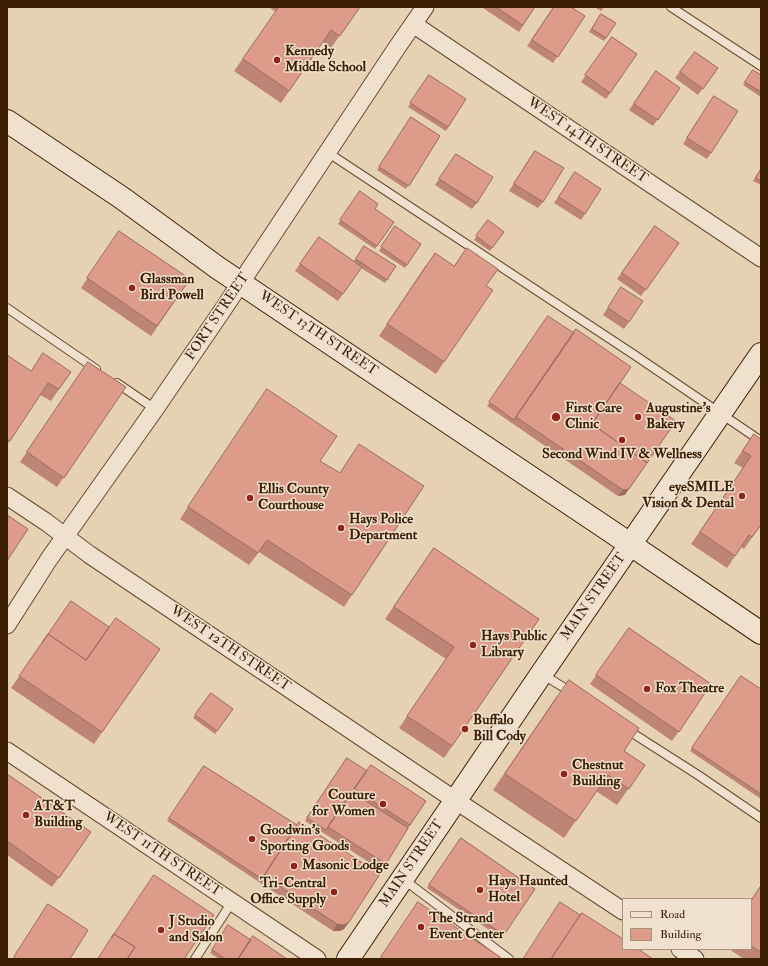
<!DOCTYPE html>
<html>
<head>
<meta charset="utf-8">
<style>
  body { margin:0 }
  #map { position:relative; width:768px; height:966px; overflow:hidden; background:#e7d1b3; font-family:"IM FELL Double Pica",serif }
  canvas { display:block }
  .frame { position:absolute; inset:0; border:8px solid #3c1f03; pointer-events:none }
  .legend { position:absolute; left:622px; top:898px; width:130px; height:52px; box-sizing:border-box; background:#efe1ce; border:1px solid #a7937d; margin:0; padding:5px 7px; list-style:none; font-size:12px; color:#3c1f03 }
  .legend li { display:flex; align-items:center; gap:8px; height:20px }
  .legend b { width:20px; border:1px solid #a7937d }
</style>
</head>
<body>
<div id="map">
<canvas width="768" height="966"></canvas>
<div class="frame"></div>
<ul class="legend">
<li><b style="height:5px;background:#efe1ce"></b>Road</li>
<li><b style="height:11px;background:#dd9b8a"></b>Building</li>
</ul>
</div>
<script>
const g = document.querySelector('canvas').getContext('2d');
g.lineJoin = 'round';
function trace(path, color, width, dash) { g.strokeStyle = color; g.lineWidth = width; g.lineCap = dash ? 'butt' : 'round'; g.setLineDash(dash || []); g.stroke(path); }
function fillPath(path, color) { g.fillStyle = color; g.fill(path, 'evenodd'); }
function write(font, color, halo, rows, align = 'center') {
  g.font = font + ' "IM FELL Double Pica",serif'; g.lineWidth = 3; g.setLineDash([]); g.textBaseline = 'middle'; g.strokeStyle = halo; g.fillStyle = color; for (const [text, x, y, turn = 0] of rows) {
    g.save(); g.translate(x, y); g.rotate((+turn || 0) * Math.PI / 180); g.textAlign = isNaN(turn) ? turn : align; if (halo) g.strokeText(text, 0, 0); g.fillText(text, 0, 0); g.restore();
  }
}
const lane = new Path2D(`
  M671,7L761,66
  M327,152L636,356L761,441
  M7,308L96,369
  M117,383L155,409
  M542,674L571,692
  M626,729L698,775L761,818
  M403,879L509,959
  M195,959L232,902`);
const street = new Path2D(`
  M413,24L761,258
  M7,496L46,522L90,555L455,800L623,911
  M7,625L49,559L155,409L224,308L398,46L425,7
  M7,751L317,959
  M680,949L695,959`);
const secondary = new Path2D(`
  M7,121L122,198L218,268L609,530L761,633
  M348,959L542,673L761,354`);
const wall = new Path2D(`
  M270,7H360L331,48L323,42L281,103L234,71L276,12L270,8Z
  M484,7H535L519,32L483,8Z
  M554,7L585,16L553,63L527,46Z
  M594,7H604L601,11Z
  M601,14L616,23L604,41L589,32Z
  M612,37L637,54L606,99L581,82Z
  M695,52L718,68L698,95L675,78Z
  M753,70L761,75V97L743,85Z
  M656,71L680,88L653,126L629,110Z
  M429,75L466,99L446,131L408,107Z
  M714,96L711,153L707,159L683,144Z
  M411,117L440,136L406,189L377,170Z
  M535,151L543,202L538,208L509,191Z
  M456,154L477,203L472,209L435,185Z
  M761,168V185L753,181Z
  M575,172L585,214L581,220L554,203Z
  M360,191L375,209L394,222L375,249L338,224Z
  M488,220L504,232L490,251L474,240Z
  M395,226L421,244L405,268L379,251Z
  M655,226L679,243L641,296L617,279Z
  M319,237L354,261L364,246L396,266L385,283L361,268L338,301L295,271Z
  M113,240L190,279L151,336L81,288Z
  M426,265L454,266L486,286L444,362L436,374L379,336Z
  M617,294L629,322L624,329L603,315Z
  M548,316L620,383L625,495L618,496L487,406Z
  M7,355L31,371L71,372L51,401L40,395L7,445Z
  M88,362L126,387L57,487L20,462Z
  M259,401L320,461L340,473L359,444L352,595L344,607L259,552L249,565L180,519Z
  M754,434L761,525L744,549L741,547L727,568L691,544L743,468L734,463Z
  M434,548L539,619L444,758L399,728L446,659L385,619Z
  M71,601L109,627L160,649L94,744L11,688Z
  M629,628L711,684L672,741L590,684Z
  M741,676L761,689V799L690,751Z
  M211,693L233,709L215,734L193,718Z
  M557,696L624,751L645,765L617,805L596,791L564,838L493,790Z
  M347,758L367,771L426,801L381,870L305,821Z
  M204,766L349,922L344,929L340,931H333L167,821Z
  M7,774L91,832L52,887L7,855Z
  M461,838L535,889L501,938L427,888Z
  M761,885V959H744L729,949H751V900Z
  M48,904L70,959H13L43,911Z
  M228,925L251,940L287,959H219L210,953Z`);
const shadedWall = new Path2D(`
  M629,489L625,495L618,496L623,490Z
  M349,922L344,929L340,931H333L337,924Z`);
const building = new Path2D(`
  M279,7H360L340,36L331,30L289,91L243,59Z
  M496,7H535L523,25Z
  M554,7H571L585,16L558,57L532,40Z
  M601,14L616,23L606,38L592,29Z
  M612,37L637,54L610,93L585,75Z
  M695,52L718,68L703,89L680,72Z
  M753,70L761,75V92L745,82Z
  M656,71L680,88L658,120L634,104Z
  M429,75L466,99L448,127L410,103Z
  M714,96L738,111L711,153L687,138Z
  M411,117L440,136L409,186L379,167Z
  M535,151L564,168L543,202L514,184Z
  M456,154L493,177L477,203L439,179Z
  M761,169V181L756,178Z
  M575,172L601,189L585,214L559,197Z
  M360,191L378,204L375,209L394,222L377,246L340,220Z
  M488,220L504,232L492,248L476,236Z
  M395,226L421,244L407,265L381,247Z
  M655,226L679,243L646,290L622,273Z
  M119,231L190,279L157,326L87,278Z
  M319,237L362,267L343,294L300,264Z
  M364,246L396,266L387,280L356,259Z
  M467,248L498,269L486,286L493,290L444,362L387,324L435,253L454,266Z
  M621,287L643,301L629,322L608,308Z
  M548,316L574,333L514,420L489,402Z
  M576,329L631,367L592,424L647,463L629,489L623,490L516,417Z
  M43,353L71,372L59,389L48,383L10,441L7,439V355L31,371Z
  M88,362L126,387L64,478L27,452Z
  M620,383L676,421L647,463L592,424Z
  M267,389L337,436L320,461L340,473L359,444L424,486L352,595L267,540L258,553L188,507Z
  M754,434L761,439V525L752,537L749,535L735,556L700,532L751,456L743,451Z
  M7,515L28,529L7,561Z
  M434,548L539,619L452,746L407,716L454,647L394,607Z
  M71,601L109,627L86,660L48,634L42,643Z
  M116,618L160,649L102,732L19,676L48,634L86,660Z
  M629,628L711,684L679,732L596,675Z
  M741,676L761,689V794L692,748Z
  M569,680L639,728L624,751L645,765L629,789L608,775L576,821L505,774Z
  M211,693L233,709L217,731L195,715Z
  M347,758L367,771L326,830L307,818Z
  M371,765L426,801L410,825L354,789Z
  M204,766L297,825L262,879L169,818Z
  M7,774L91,832L59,878L7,841Z
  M352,792L408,828L386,864L328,827Z
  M299,822L380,874L349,922L344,925L337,924L264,876Z
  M461,838L535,889L504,935L429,885Z
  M154,875L214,915L184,959H127L135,947L114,934L112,937Z
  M761,886V952L751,946V901Z
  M418,902L500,957L499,959H382L381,957Z
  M560,902L580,915L551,959H525L524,958Z
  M48,904L88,930L70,959H17L14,957Z
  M582,913L623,939V949H638L653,959H551Z
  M228,925L251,940L238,959H226L212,950Z
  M114,934L135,947L127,959H98Z
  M253,936L287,959H238Z`);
const markers = [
  [277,60,4,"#8f2418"],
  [132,288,4,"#8f2418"],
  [556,417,5,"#8f2418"],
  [638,417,4,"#8f2418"],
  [622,440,4,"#8f2418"],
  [742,496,4,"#8f2418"],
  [250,498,4,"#8f2418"],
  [341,528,4,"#8f2418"],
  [473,645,4,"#8f2418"],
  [647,689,4,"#8f2418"],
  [465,729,4,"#8f2418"],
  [564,774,4,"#8f2418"],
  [383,804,4,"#8f2418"],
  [26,815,4,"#8f2418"],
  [252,839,4,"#8f2418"],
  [294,866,4,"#8f2418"],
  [480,890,4,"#8f2418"],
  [334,892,4,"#8f2418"],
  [421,927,4,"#8f2418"],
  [161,930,4,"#8f2418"]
];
const poiNames = [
  ["Kennedy",285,52],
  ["Middle School",285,68],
  ["Glassman",140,280],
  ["Bird Powell",140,296],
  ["First Care",565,409],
  ["Clinic",565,425],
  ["Augustine's",646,409],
  ["Bakery",646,425],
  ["Second Wind IV & Wellness",622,455,"center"],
  ["eyeSMILE",734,488,"right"],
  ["Vision & Dental",734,504,"right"],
  ["Ellis County",258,490],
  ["Courthouse",258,506],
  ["Hays Police",349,520],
  ["Department",349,536],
  ["Hays Public",481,637],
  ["Library",481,653],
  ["Fox Theatre",655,689],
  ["Buffalo",473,721],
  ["Bill Cody",473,737],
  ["Chestnut",572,766],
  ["Building",572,782],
  ["Couture",375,796,"right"],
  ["for Women",375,812,"right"],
  ["AT&T",34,807],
  ["Building",34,823],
  ["Goodwin's",260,831],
  ["Sporting Goods",260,847],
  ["Masonic Lodge",302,866],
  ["Hays Haunted",488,882],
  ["Hotel",488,898],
  ["Tri-Central",326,884,"right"],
  ["Office Supply",326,900,"right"],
  ["The Strand",429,919],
  ["Event Center",429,935],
  ["J Studio",169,922],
  ["and Salon",169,938]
];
const streetNames = [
  ["WEST 14TH STREET",587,141,34],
  ["FORT STREET",218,317,-56],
  ["WEST 13TH STREET",318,334,34],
  ["MAIN STREET",594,597,-55],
  ["WEST 12TH STREET",230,649,34],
  ["WEST 11TH STREET",162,855,34],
  ["MAIN STREET",412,864,-56]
];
trace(lane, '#674c2f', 10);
trace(street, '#674c2f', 19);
trace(secondary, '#3c1f03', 24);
trace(lane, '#efe1ce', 8);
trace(street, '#efe1ce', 17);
trace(secondary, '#efe1ce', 22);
fillPath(wall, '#be8577');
fillPath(shadedWall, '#9b6c61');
fillPath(building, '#dd9b8a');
trace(building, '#9b6c61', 1);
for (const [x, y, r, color] of markers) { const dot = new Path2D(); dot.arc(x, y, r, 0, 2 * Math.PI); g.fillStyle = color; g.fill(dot); trace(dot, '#efe1ce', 1.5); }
write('bold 14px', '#3c1f03', '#efe1ce', poiNames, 'left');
write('14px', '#3c1f03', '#efe1ce', streetNames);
</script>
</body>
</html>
